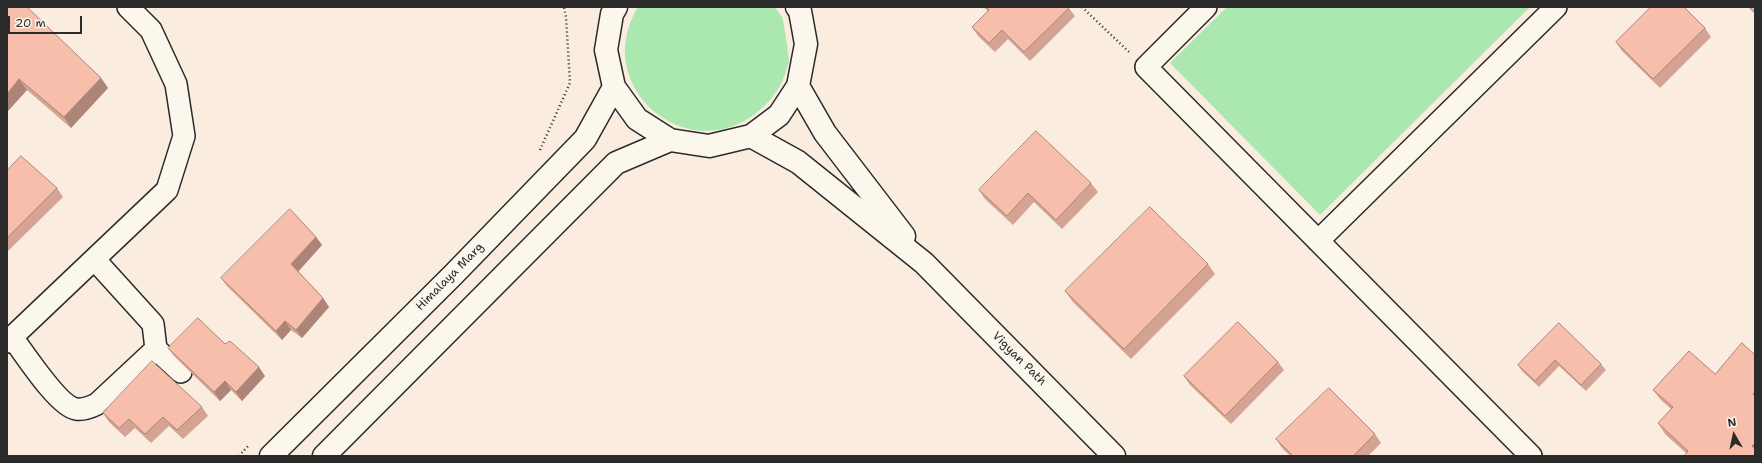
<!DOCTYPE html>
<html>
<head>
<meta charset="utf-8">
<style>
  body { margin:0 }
  #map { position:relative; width:1762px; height:463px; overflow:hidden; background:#faecdf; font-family:"Shantell Sans",sans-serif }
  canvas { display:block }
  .frame { position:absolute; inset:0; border:8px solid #2b2b2b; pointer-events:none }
  .north { position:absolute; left:1714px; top:415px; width:40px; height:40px; -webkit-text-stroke:3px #fbf7ec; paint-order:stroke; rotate:351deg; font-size:11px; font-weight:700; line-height:16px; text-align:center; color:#2b2b2b }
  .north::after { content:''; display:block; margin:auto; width:14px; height:18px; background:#2b2b2b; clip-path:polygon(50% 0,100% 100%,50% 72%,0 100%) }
  .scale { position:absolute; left:8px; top:16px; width:74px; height:18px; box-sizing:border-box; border:2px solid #2b2b2b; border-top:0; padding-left:5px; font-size:12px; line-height:14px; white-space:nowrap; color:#2b2b2b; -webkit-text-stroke:3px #fbf7ec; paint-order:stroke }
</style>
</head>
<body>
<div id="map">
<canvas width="1762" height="463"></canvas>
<div class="frame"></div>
<div class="north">N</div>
<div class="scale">20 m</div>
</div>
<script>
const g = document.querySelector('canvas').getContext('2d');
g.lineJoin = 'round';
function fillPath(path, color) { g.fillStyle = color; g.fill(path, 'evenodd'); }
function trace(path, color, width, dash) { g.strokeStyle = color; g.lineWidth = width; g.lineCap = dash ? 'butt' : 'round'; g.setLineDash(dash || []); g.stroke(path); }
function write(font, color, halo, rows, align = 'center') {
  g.font = font + ' "Shantell Sans",sans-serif'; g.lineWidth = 3; g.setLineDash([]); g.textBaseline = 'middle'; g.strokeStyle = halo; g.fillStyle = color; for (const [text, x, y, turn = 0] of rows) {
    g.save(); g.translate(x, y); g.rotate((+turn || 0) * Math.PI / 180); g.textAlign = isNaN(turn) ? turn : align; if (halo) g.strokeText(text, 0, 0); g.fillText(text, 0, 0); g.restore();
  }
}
const green = new Path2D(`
  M638,7H775C777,10 780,14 782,17C784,21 789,57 789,62C788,66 786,70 785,74C780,90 768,104 755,114C685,167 590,85 638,7Z
  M1227,7H1530L1320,215L1170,63Z`);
const path = new Path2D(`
  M1082,7L1129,52
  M540,150L570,83L566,17L564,7
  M239,456L248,446`);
const minor = new Path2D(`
  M1206,7L1146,67L1531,456
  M1318,241L1556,7
  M95,260L153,324L156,349L181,372
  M12,337C24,353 58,406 76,409C83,410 91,407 97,404L156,349
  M7,342L167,190L184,136L176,84L151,30L128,7`);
const secondary = new Path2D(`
  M616,7L612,14L606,50L614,87L637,119L670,140L709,146L751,136L779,115L798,86L806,44L800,11L797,7
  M798,86L825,133L904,236
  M751,136L798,162L924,263L1114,456
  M271,456L453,275L585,139L614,87
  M324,456L616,163L670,140`);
const wall = new Path2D(`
  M7,7L101,78L108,88L71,128L27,90L7,112Z
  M983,7H1068L1075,16L1030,61L1008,39L995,52L978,36L972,27L988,11Z
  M1748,7H1755V14Z
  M1705,28L1711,37L1660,88L1622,51L1616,42Z
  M7,171L57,188L63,197L7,252Z
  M1091,183L1098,192L1062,229L1034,202L1013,225L985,199L979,190Z
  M316,237L322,245L298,271L323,298L329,307L302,338L291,330L282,340L227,286L221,278Z
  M1208,264L1215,274L1131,359L1073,302L1065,291Z
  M1559,323L1601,364L1606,370L1586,391L1559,366L1539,387L1522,371L1518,365Z
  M168,348L265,376L242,401L231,390L220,401L174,356Z
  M1278,362L1284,370L1231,424L1190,385L1184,376Z
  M1653,390L1755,456L1686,453L1665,434L1658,423L1671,409L1661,400Z
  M202,407L208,416L183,439L169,426L151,443L135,428L125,437L109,422L103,413Z
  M1375,434L1381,443L1368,456H1290L1282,448L1276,439Z`);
const shadedWall = new Path2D(`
  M101,78L108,88L71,128L64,117Z
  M19,79L27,90L7,112V94Z
  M316,237L322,245L297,273L291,264Z
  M323,298L329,307L302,338L296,330Z
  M285,321L291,330L282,340L276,331Z
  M259,367L265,376L242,401L236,392Z
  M225,381L231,390L220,401L214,392Z
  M1755,443V451L1752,446Z`);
const building = new Path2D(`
  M7,7H27L101,78L64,117L19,79L7,94Z
  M986,7H1068L1069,8L1024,52L1002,30L989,43L972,27L989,10Z
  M1651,7H1684L1705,28L1653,79L1616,42Z
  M1750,7H1755V12Z
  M1036,131L1091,183L1056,220L1028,193L1007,216L979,190Z
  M21,156L57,188L7,238V171Z
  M1150,207L1208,264L1124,349L1065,291Z
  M290,209L316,237L291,264L323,298L296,330L285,321L276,331L221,278Z
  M198,318L225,344L230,341L259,367L236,392L225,381L214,392L168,348Z
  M1238,322L1278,362L1225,416L1184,376Z
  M1559,323L1601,364L1581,385L1555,360L1535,381L1518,365Z
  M1742,343L1755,355V391L1753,394L1755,396V443L1752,446L1755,449V456H1684L1688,451L1658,423L1673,407L1653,390L1689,351L1715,374Z
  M152,361L202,407L177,430L163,417L145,434L129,419L119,428L103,413Z
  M1329,388L1375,434L1353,456H1292V455L1276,439Z`);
const streetNames = [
  ["Himalaya Marg",450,277,-45],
  ["Vigyan Path",1019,359,45]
];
fillPath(green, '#abe8af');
trace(minor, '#2b2b2b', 24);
trace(secondary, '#2b2b2b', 25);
trace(path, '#2b2b2b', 2.5, [1, 3]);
trace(minor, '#fbf7ec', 21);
trace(secondary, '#fbf7ec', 22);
fillPath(wall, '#d4a393');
fillPath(shadedWall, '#ac8578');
fillPath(building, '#f6beab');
trace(building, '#ac8578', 1);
write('12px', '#2b2b2b', '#fbf7ec', streetNames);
</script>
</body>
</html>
